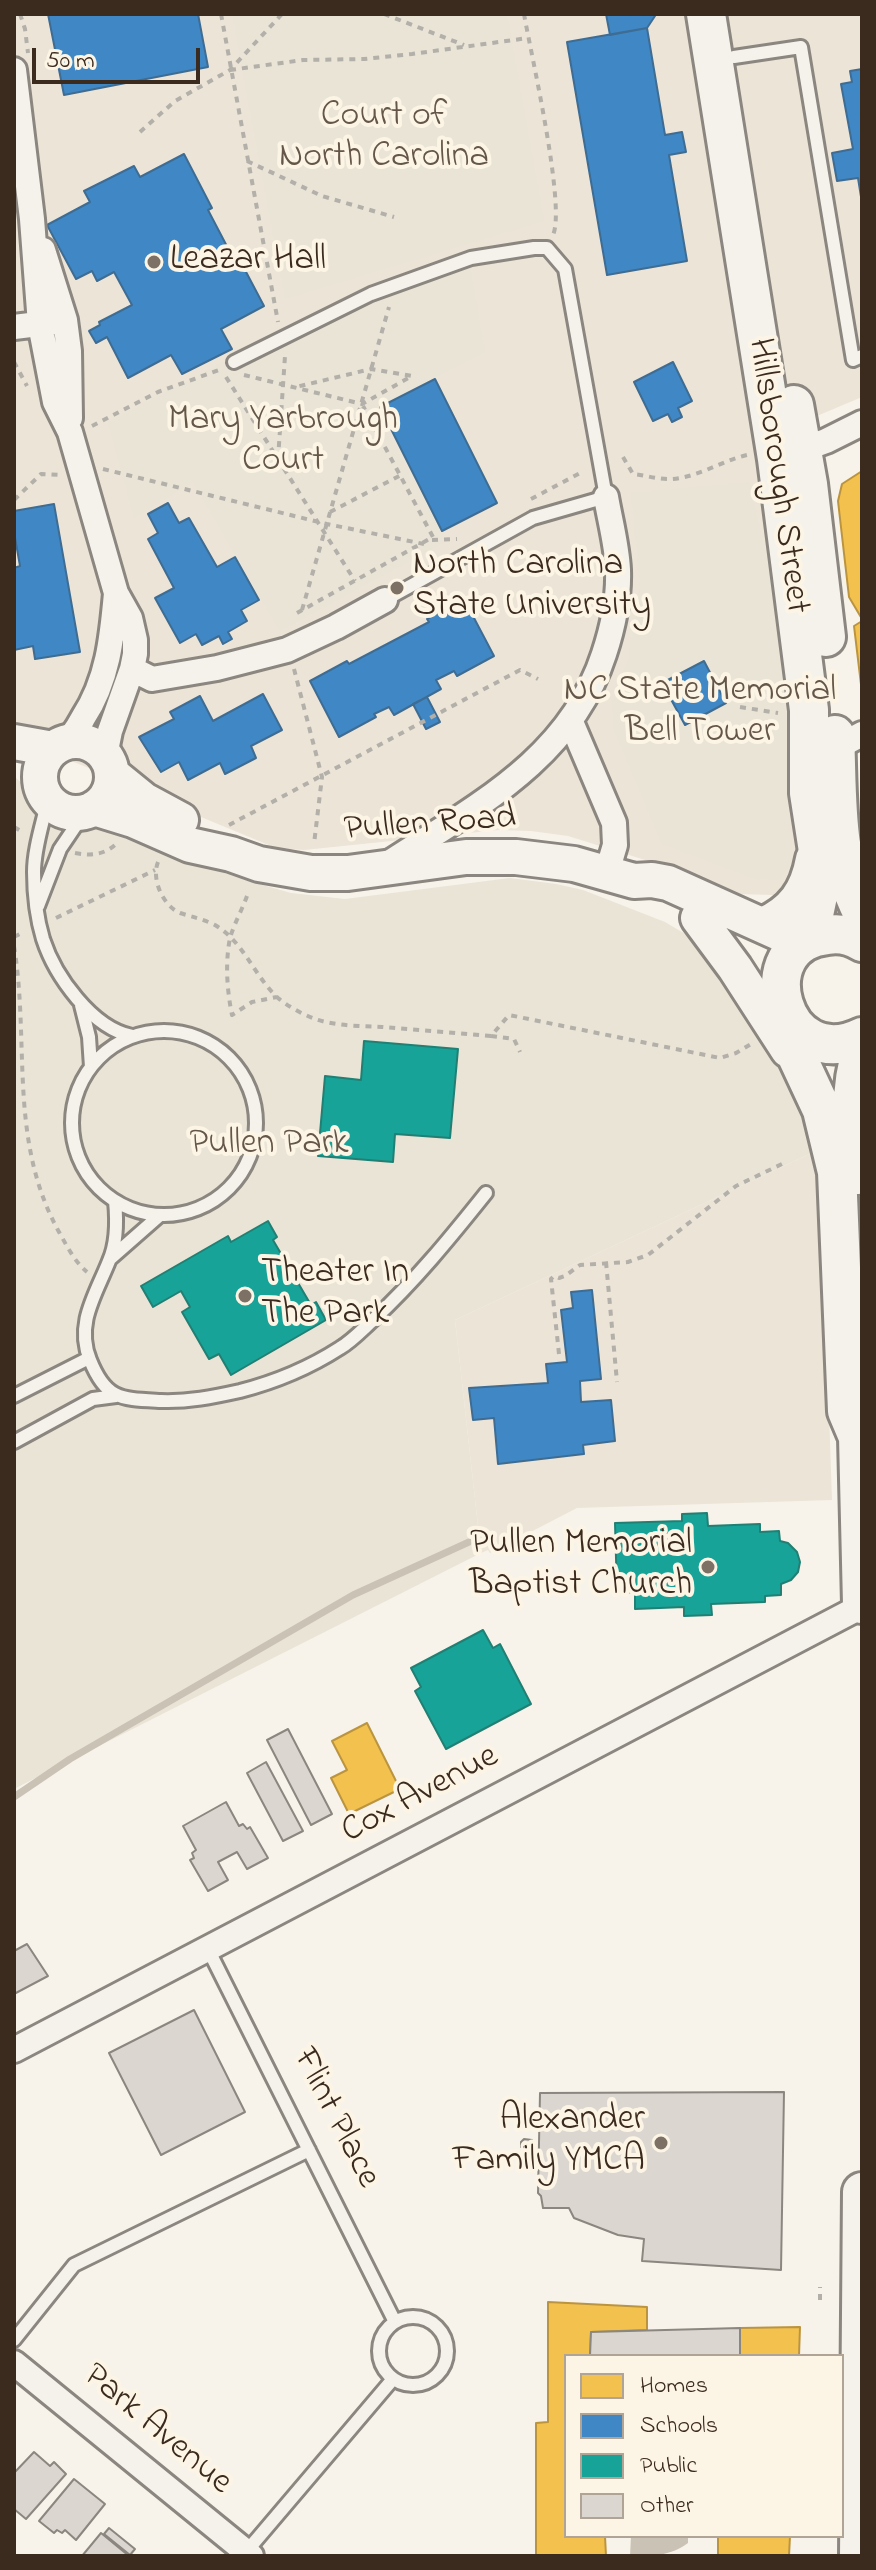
<!DOCTYPE html>
<html>
<head>
<meta charset="utf-8">
<style>
  body { margin:0 }
  #map { position:relative; width:876px; height:2570px; overflow:hidden; background:#f7f3ea; font-family:"Indie Flower",sans-serif }
  canvas { display:block }
  .frame { position:absolute; inset:0; border:16px solid #3b2a1e; pointer-events:none }
  .legend { position:absolute; left:564px; top:2354px; width:280px; height:184px; box-sizing:border-box; background:#fcf5e5; border:2px solid #afa495; margin:0; padding:10px 14px; list-style:none; font-size:24px; color:#3b2a1e }
  .legend li { display:flex; align-items:center; gap:16px; height:40px }
  .legend b { width:40px; border:2px solid #afa495 }
  .scale { position:absolute; left:32px; top:48px; width:168px; height:36px; box-sizing:border-box; border:4px solid #3b2a1e; border-top:0; padding-left:10px; font-size:24px; line-height:28px; white-space:nowrap; color:#3b2a1e; -webkit-text-stroke:6px #fcf5e5; paint-order:stroke }
</style>
</head>
<body>
<div id="map">
<canvas width="876" height="2570"></canvas>
<div class="frame"></div>
<ul class="legend">
<li><b style="height:22px;background:#f2c14e"></b>Homes</li>
<li><b style="height:22px;background:#3f88c5"></b>Schools</li>
<li><b style="height:22px;background:#17a398"></b>Public</li>
<li><b style="height:22px;background:#dbd7d0"></b>Other</li>
</ul>
<div class="scale">50 m</div>
</div>
<script>
const g = document.querySelector('canvas').getContext('2d');
g.lineJoin = 'round';
function fillPath(path, color) { g.fillStyle = color; g.fill(path, 'evenodd'); }
function trace(path, color, width, dash) { g.strokeStyle = color; g.lineWidth = width; g.lineCap = dash ? 'butt' : 'round'; g.setLineDash(dash || []); g.stroke(path); }
function write(font, color, halo, rows, align = 'center') {
  g.font = font + ' "Indie Flower",sans-serif'; g.lineWidth = 8; g.setLineDash([]); g.textBaseline = 'middle'; g.strokeStyle = halo; g.fillStyle = color; for (const [text, x, y, turn = 0] of rows) {
    g.save(); g.translate(x, y); g.rotate((+turn || 0) * Math.PI / 180); g.textAlign = isNaN(turn) ? turn : align; if (halo) g.strokeText(text, 0, 0); g.fillText(text, 0, 0); g.restore();
  }
}
const built = new Path2D(`
  M14,14H862V397L760,440L801,737L802,852L784,891L774,895L737,894L658,864L568,836L531,831L498,830L304,850L276,848L184,810L156,795L14,738Z
  M820,1149L832,1500L577,1508L490,1553L488,1550L481,1553L455,1320Z`);
const green = new Path2D(`
  M232,14H507L544,221L285,299Z
  M470,265L485,352L373,408L447,541L280,631L193,482L134,518L108,422L333,305Z
  M749,482L769,566L784,690L792,862L779,880L755,879L662,844L614,730L612,703L628,662L640,586L631,493Z
  M14,776L31,792L139,829L245,880L291,893L345,899L510,878L556,884L583,890L665,922L687,935L721,963L795,1075L820,1149L455,1320L481,1553L14,1789Z`);
const water = new Path2D(`
  M631,2536H688V2543C671,2556 652,2556 630,2556Z`);
const homes = new Path2D(`
  M862,471V619L849,597L838,501L842,484Z
  M862,621V693L854,626Z
  M367,1723L400,1789L349,1814L331,1778L347,1770L332,1741Z
  M548,2302L647,2307V2330L591,2332L590,2356H566V2536H605L606,2556H536V2423L548,2422Z
  M800,2327L799,2356H740V2328Z
  M718,2536H790L789,2556H718Z`);
const schools = new Path2D(`
  M48,14H198L208,67L64,95Z
  M606,14H653L655,16L647,28L610,35Z
  M647,28L665,135L682,132L686,152L669,155L687,261L607,275L567,42Z
  M862,69V203L858,178L837,181L832,153L853,149L841,84L852,82L850,71Z
  M184,154L212,208L208,210L231,254L235,251L264,306L221,329L232,349L182,374L171,355L128,378L107,337L96,343L89,331L100,325L99,322L132,305L114,272L97,281L92,271L76,279L47,225L90,202L84,191L134,166L140,177Z
  M673,362L692,401L678,408L682,417L672,422L668,414L653,421L634,382Z
  M435,379L497,503L442,531L380,407Z
  M168,503L179,523L189,518L217,567L235,557L259,600L241,610L247,621L228,632L232,639L223,644L219,636L202,645L196,634L180,643L155,598L174,588L148,539L158,533L148,514Z
  M54,504L80,652L35,659L33,646L14,650V568L20,566L14,532V511Z
  M464,599L494,656L457,676L454,671L436,680L441,689L394,715L389,707L374,714L376,717L339,737L310,681L347,661L349,664L429,622L427,619Z
  M704,661L726,703L685,725L662,683Z
  M263,694L282,730L251,746L256,758L225,774L220,763L188,780L179,762L161,772L139,737L174,719L170,712L200,696L213,721Z
  M427,697L440,722L426,729L413,704Z
  M592,1290L601,1379L580,1381L581,1402L611,1400L615,1441L583,1445L584,1454L498,1464L494,1418L473,1420L469,1388L548,1383L546,1364L567,1362L561,1310L573,1308L571,1292Z`);
const public = new Path2D(`
  M364,1041L458,1049L450,1138L395,1134L393,1162L318,1156L325,1076L361,1080Z
  M268,1221L277,1237L273,1240L311,1305L316,1302L326,1320L231,1375L219,1354L209,1359L182,1312L190,1307L181,1291L153,1307L141,1286L228,1236L231,1242Z
  M707,1513L708,1526L760,1524V1532L779,1531L780,1541L788,1543L797,1552L800,1562L798,1572L791,1580L781,1584V1595L765,1596V1602L711,1604L712,1615L684,1616V1607L635,1609V1592L617,1593L615,1523L682,1521V1514Z
  M483,1630L493,1648L500,1644L531,1704L446,1749L415,1691L421,1687L411,1668Z`);
const stream = new Path2D(`
  M14,1797L70,1759L353,1595L469,1542`);
const building = new Path2D(`
  M288,1729L332,1814L311,1825L267,1740Z
  M266,1762L303,1831L283,1841L247,1773Z
  M226,1802L239,1826L243,1824L247,1829L250,1827L268,1858L247,1869L237,1852L218,1862L228,1880L208,1891L190,1860L194,1858L192,1853L196,1850L183,1826Z
  M27,1944L48,1976L14,1994V1951Z
  M194,2010L245,2112L161,2155L109,2053Z
  M784,2092L781,2270L642,2261L644,2239L618,2235L574,2218L569,2208H543L541,2196L538,2193L540,2093Z
  M524,2139L532,2140V2167H523V2147H521V2142Z
  M740,2328V2356H752H590L591,2332Z
  M34,2452L50,2466L54,2462L66,2474L26,2519L14,2509V2473Z
  M74,2479L105,2504L76,2540L65,2530L62,2533L57,2530L54,2533L39,2521Z
  M109,2528L135,2549L130,2555L104,2534Z
  M101,2533L129,2556H82Z`);
const path = new Path2D(`
  M20,14L25,29L28,53
  M221,14L278,322
  M384,14L464,45
  M524,14C531,54 566,206 553,235
  M230,70L303,60L364,59L412,54L528,38
  M140,132L175,101L230,70L282,14
  M247,161L322,196L394,217
  M14,362L27,386
  M244,375L362,404L412,376L371,369L296,387
  M226,377L355,581
  M92,426L158,392L219,370
  M623,457L633,474C645,475 660,480 672,479C699,477 721,461 747,455
  M278,459L285,356
  M103,469L327,524L424,544
  M531,499L584,471
  M14,500L41,474L61,475
  M330,512L401,475
  M432,540L457,539
  M302,610L389,307
  M297,613L433,537L363,406
  M294,669L322,777L314,844
  M740,707L778,713
  M229,825L520,670L538,679
  M14,827L24,833
  M75,853C91,856 103,855 115,845
  M158,862C151,879 163,906 180,913C192,917 203,919 215,925C244,942 254,976 278,998C289,1007 302,1014 315,1019C336,1026 360,1026 382,1027C418,1030 455,1033 491,1036L509,1015L720,1058L736,1053L751,1044
  M247,896C242,910 234,924 230,938C225,963 227,990 232,1015L252,1002L277,997
  M56,918L155,870
  M14,937L20,934
  M14,946C30,1044 8,1140 59,1232C67,1246 74,1261 87,1272
  M491,1036L514,1039L520,1052
  M606,1262L617,1382
  M559,1354L551,1279L554,1276L559,1278L565,1276L580,1265L628,1262L648,1255L736,1186L782,1164L785,1160
  M820,2300V2287`);
const lane = new Path2D(`
  M734,57L801,47L853,360L862,356
  M234,362L371,294L471,258L534,248H547L565,269L606,497L533,518L385,600
  M48,799C43,823 34,848 34,872C34,893 37,919 43,939C55,976 92,1028 132,1036
  M38,906L60,849L85,812
  M81,1005L89,1037L91,1067
  M72 1123a92 92 0 1 1 184 0a92 92 0 1 1-184 0Z
  M115,1201C117,1221 117,1243 109,1261C96,1294 75,1324 90,1360C106,1400 121,1399 161,1401C188,1402 213,1397 240,1391C275,1382 309,1368 340,1348C352,1341 362,1330 373,1320C415,1281 450,1238 486,1193
  M110,1259L159,1216
  M14,1396L89,1358
  M14,1442L93,1399L116,1396
  M208,1949L395,2322
  M379 2351a34 34 0 1 1 68 0a34 34 0 1 1-68 0Z
  M14,2340L74,2265L309,2150
  M246,2552L393,2379`);
const street = new Path2D(`
  M14,70L32,219L40,324L55,402L70,432L116,593L130,618L135,640V654L132,669L110,731L105,756
  M43,250L65,320L69,351L70,418
  M14,327L55,322
  M790,454L826,441L862,423
  M132,669L152,679L217,668L287,650L336,627L385,600
  M571,722L614,823L615,845L607,872
  M64,743C73,737 78,727 83,718C108,680 112,638 116,593
  M836,748L862,734
  M389,863C475,807 570,759 604,654C613,627 619,599 618,570C617,546 610,520 606,497
  M14,2050L862,1606
  M14,2363L251,2556`);
const secondary = new Path2D(`
  M40 777a36 36 0 1 1 72 0a36 36 0 1 1-72 0Z
  M14,742L53,749
  M112,774L144,800L181,820
  M94,808L133,820L190,845L231,854L259,864L311,873H348L466,857H516L574,864L634,881L652,880L668,883L779,933L799,946
  M698,918L735,968L788,1050
  M763,925C793,911 807,892 813,859`);
const primary = new Path2D(`
  M706,14L777,459L809,710V793L822,877L809,938
  M794,405L808,484L826,637
  M835,735C838,795 833,856 862,912
  M862,942C851,935 839,933 827,935C746,943 781,1076 862,1037
  M782,1004L787,1035L822,1110L837,1172L847,1411L858,1437L862,1604
  M857,1175C853,1135 848,1089 862,1050
  M859,2556L862,2192`);
const markers = [
  [154,262,8,"#7d7065"],
  [397,588,8,"#7d7065"],
  [245,1296,8,"#7d7065"],
  [708,1567,8,"#7d7065"],
  [661,2143,8,"#7d7065"]
];
const parkNames = [
  ["Court of",384,118],
  ["North Carolina",384,159],
  ["Mary Yarbrough",283,422],
  ["Court",283,463],
  ["NC State Memorial",700,693],
  ["Bell Tower",700,734],
  ["Pullen Park",269,1146]
];
const poiNames = [
  ["Leazar Hall",170,262],
  ["North Carolina",413,567],
  ["State University",413,608],
  ["Theater In",261,1275],
  ["The Park",261,1316],
  ["Pullen Memorial",692,1546,"right"],
  ["Baptist Church",692,1587,"right"],
  ["Alexander",645,2122,"right"],
  ["Family YMCA",645,2163,"right"]
];
const streetNames = [
  ["Hillsborough Street",776,476,82],
  ["Pullen Road",430,826,-4],
  ["Cox Avenue",421,1796,-28],
  ["Flint Place",334,2119,63],
  ["Park Avenue",156,2431,40]
];
fillPath(built, '#ebe4d7');
fillPath(green, '#eae4d7');
fillPath(water, '#cac2b5');
fillPath(homes, '#f2c14e');
trace(homes, '#bb9440', 2);
fillPath(schools, '#3f88c5');
trace(schools, '#3e6c93', 2);
fillPath(public, '#17a398');
trace(public, '#227f73', 2);
trace(stream, '#cac2b5', 7);
fillPath(building, '#dbd7d0');
trace(building, '#8b867f', 2);
trace(lane, '#8b867f', 18);
trace(street, '#8b867f', 30);
trace(secondary, '#8b867f', 40);
trace(primary, '#8b867f', 44);
trace(path, '#b3afa9', 4, [6, 6]);
trace(lane, '#f5f2ec', 12);
trace(street, '#f5f2ec', 24);
trace(secondary, '#f5f2ec', 34);
trace(primary, '#f5f2ec', 38);
for (const [x, y, r, color] of markers) { const dot = new Path2D(); dot.arc(x, y, r, 0, 2 * Math.PI); g.fillStyle = color; g.fill(dot); trace(dot, '#fcf5e5', 3); }
write('36px', '#645648', '#fcf5e5', parkNames);
write('36px', '#3b2a1e', '#fcf5e5', poiNames, 'left');
write('36px', '#3b2a1e', '#fcf5e5', streetNames);
</script>
</body>
</html>
